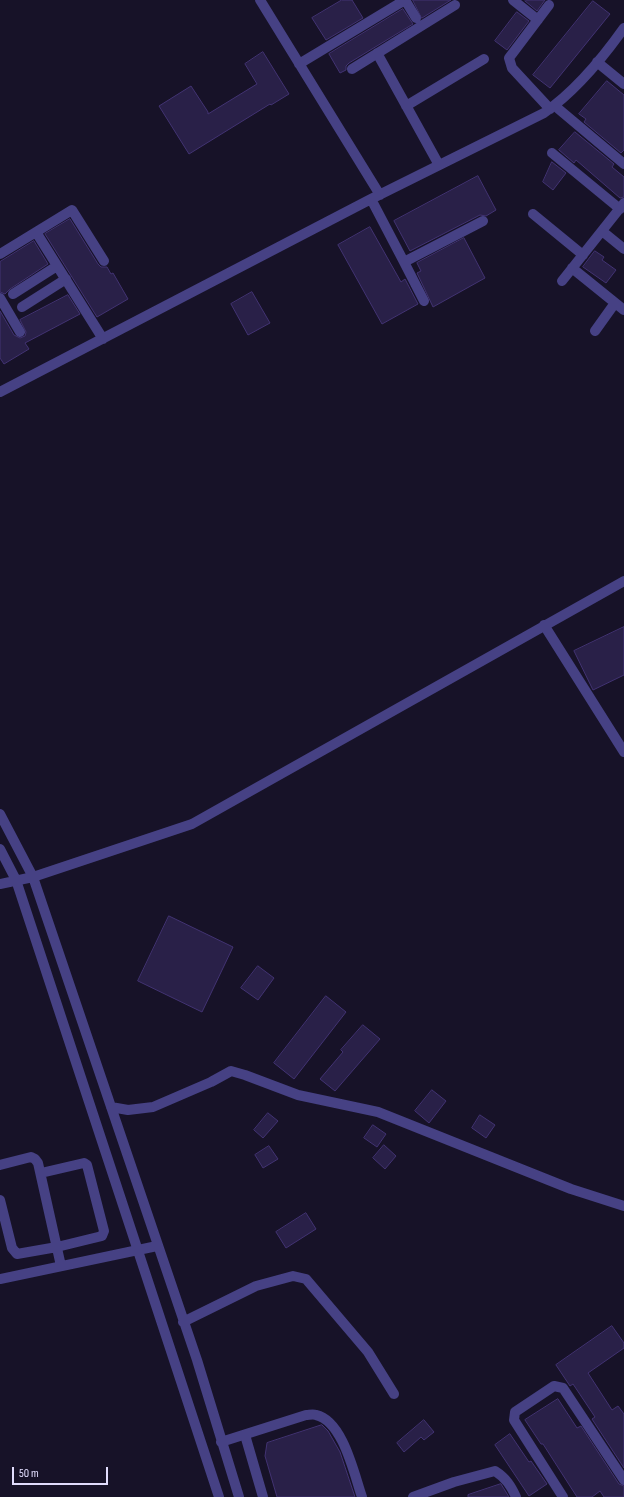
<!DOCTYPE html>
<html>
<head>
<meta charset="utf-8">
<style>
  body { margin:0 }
  #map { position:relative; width:624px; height:1497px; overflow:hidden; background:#171228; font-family:"Sofia Sans Condensed",sans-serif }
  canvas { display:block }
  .scale { position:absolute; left:12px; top:1467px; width:96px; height:18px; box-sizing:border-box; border:2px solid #e1dcfd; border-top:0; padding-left:5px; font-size:12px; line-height:14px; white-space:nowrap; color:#e1dcfd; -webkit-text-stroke:3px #171228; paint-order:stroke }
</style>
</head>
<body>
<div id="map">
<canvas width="624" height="1497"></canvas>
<div class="scale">50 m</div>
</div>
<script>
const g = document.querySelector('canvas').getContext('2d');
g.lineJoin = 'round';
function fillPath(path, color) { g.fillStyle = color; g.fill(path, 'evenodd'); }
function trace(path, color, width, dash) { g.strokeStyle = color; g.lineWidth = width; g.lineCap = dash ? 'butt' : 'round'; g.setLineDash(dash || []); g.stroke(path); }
const building = new Path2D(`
  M342,0H352L363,18L326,40L312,18Z
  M413,0H451L422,18Z
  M526,0H545L537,11L525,1Z
  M593,1L610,14L550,88L533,75Z
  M403,9L413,24L349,63L346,66V70L340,73L329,54Z
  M517,12L529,21L507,50L495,41Z
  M263,52L289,94L271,105L270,104L189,154L159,106L191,86L208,112V114L257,84L245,64Z
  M607,81L624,95V150L621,153L584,122L586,119L579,114Z
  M575,132L614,164L612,167L624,177V197L620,198L576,160L574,163L559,150Z
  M552,162L566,173L553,190L543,182Z
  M478,176L496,210L486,216L480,215L410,251L394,221Z
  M70,219L98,264L101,267H107L111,274L113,273L128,299L97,317L45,234Z
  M370,227L401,282L405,279L418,304L382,324L338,245Z
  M464,238L485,278L433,307L417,273L421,271L417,263Z
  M34,241L48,264L10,289L5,294L0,292V262Z
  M595,251L604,257L602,260L616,270L606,283L583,267Z
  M252,292L270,323L248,335L231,304Z
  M68,295L80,314L25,343L29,349L4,364L0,358V311L14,335L20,338L25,336L26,332L20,320Z
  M624,627V675L593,690L574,651Z
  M169,916L233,947L202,1012L138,981Z
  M258,966L274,978L258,1000L241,988Z
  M326,996L346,1012L294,1079L274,1063Z
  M363,1025L380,1039L335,1091L320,1079L343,1052L341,1050Z
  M432,1090L446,1101L429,1123L415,1111Z
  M268,1113L278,1121L263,1138L254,1130Z
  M480,1115L495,1125L486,1138L472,1128Z
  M373,1125L386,1134L377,1147L364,1138Z
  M384,1145L396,1156L385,1169L373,1158Z
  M269,1146L278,1159L263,1168L255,1155Z
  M306,1213L316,1229L286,1248L276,1232Z
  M612,1326L624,1343V1348L588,1373L612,1410L618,1406L624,1414V1468L592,1419L595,1417L573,1384L570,1386L556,1365Z
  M558,1399L577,1428L581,1426L619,1484L624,1486V1497H604L600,1491L592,1497H577L543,1444H541L525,1420Z
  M424,1420L434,1432L424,1440L421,1437L404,1452L397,1443Z
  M322,1425L328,1431L340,1452L355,1497H277L265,1456L267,1443Z
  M510,1434L529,1462L531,1461L547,1484L529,1496L495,1445Z
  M501,1484L509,1497H468V1495Z`);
const minor = new Path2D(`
  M260,0L380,195
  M405,0L416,18
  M513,0L538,20
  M549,5L509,58L512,68L550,109
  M377,53L439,165
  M597,62L624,84
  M299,64L405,0
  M352,69L455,5
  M406,106L484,59
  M555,106L624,164
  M552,153L620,209
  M371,199L404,262L483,221
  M533,214L583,255
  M602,231L624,249
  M36,232L103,339
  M0,254L72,210L104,261
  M404,262L424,301
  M572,268L624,310
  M562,281L624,203
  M13,294L57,266
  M0,298L20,332
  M22,307L66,279
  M595,331L615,303
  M0,392L371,199L544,113C576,91 602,59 624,28
  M544,625L624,752
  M0,814L33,877L197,1360L239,1497
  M0,849L16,880L219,1497
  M0,884L33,877L192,824L624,581
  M111,1107L128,1110L153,1107L211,1082L231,1071L245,1075L298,1095L378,1112L571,1189L624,1206
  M0,1165L31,1157L35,1159L38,1163L61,1266
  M0,1200L12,1248L17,1254L57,1247L102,1236L104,1231L87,1165L84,1163L41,1173
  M0,1279L157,1246
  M183,1322L256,1286L293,1276L306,1279L368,1352L394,1394
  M245,1435L263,1497
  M221,1442L306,1415C309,1415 313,1414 316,1415C343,1421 354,1474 362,1497
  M413,1497L454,1482L495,1471C506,1478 511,1486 516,1497
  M563,1497L514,1420L515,1412L554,1386L563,1388L624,1480`);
fillPath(building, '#292048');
trace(building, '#423372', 1);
trace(minor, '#464184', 10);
</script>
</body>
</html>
